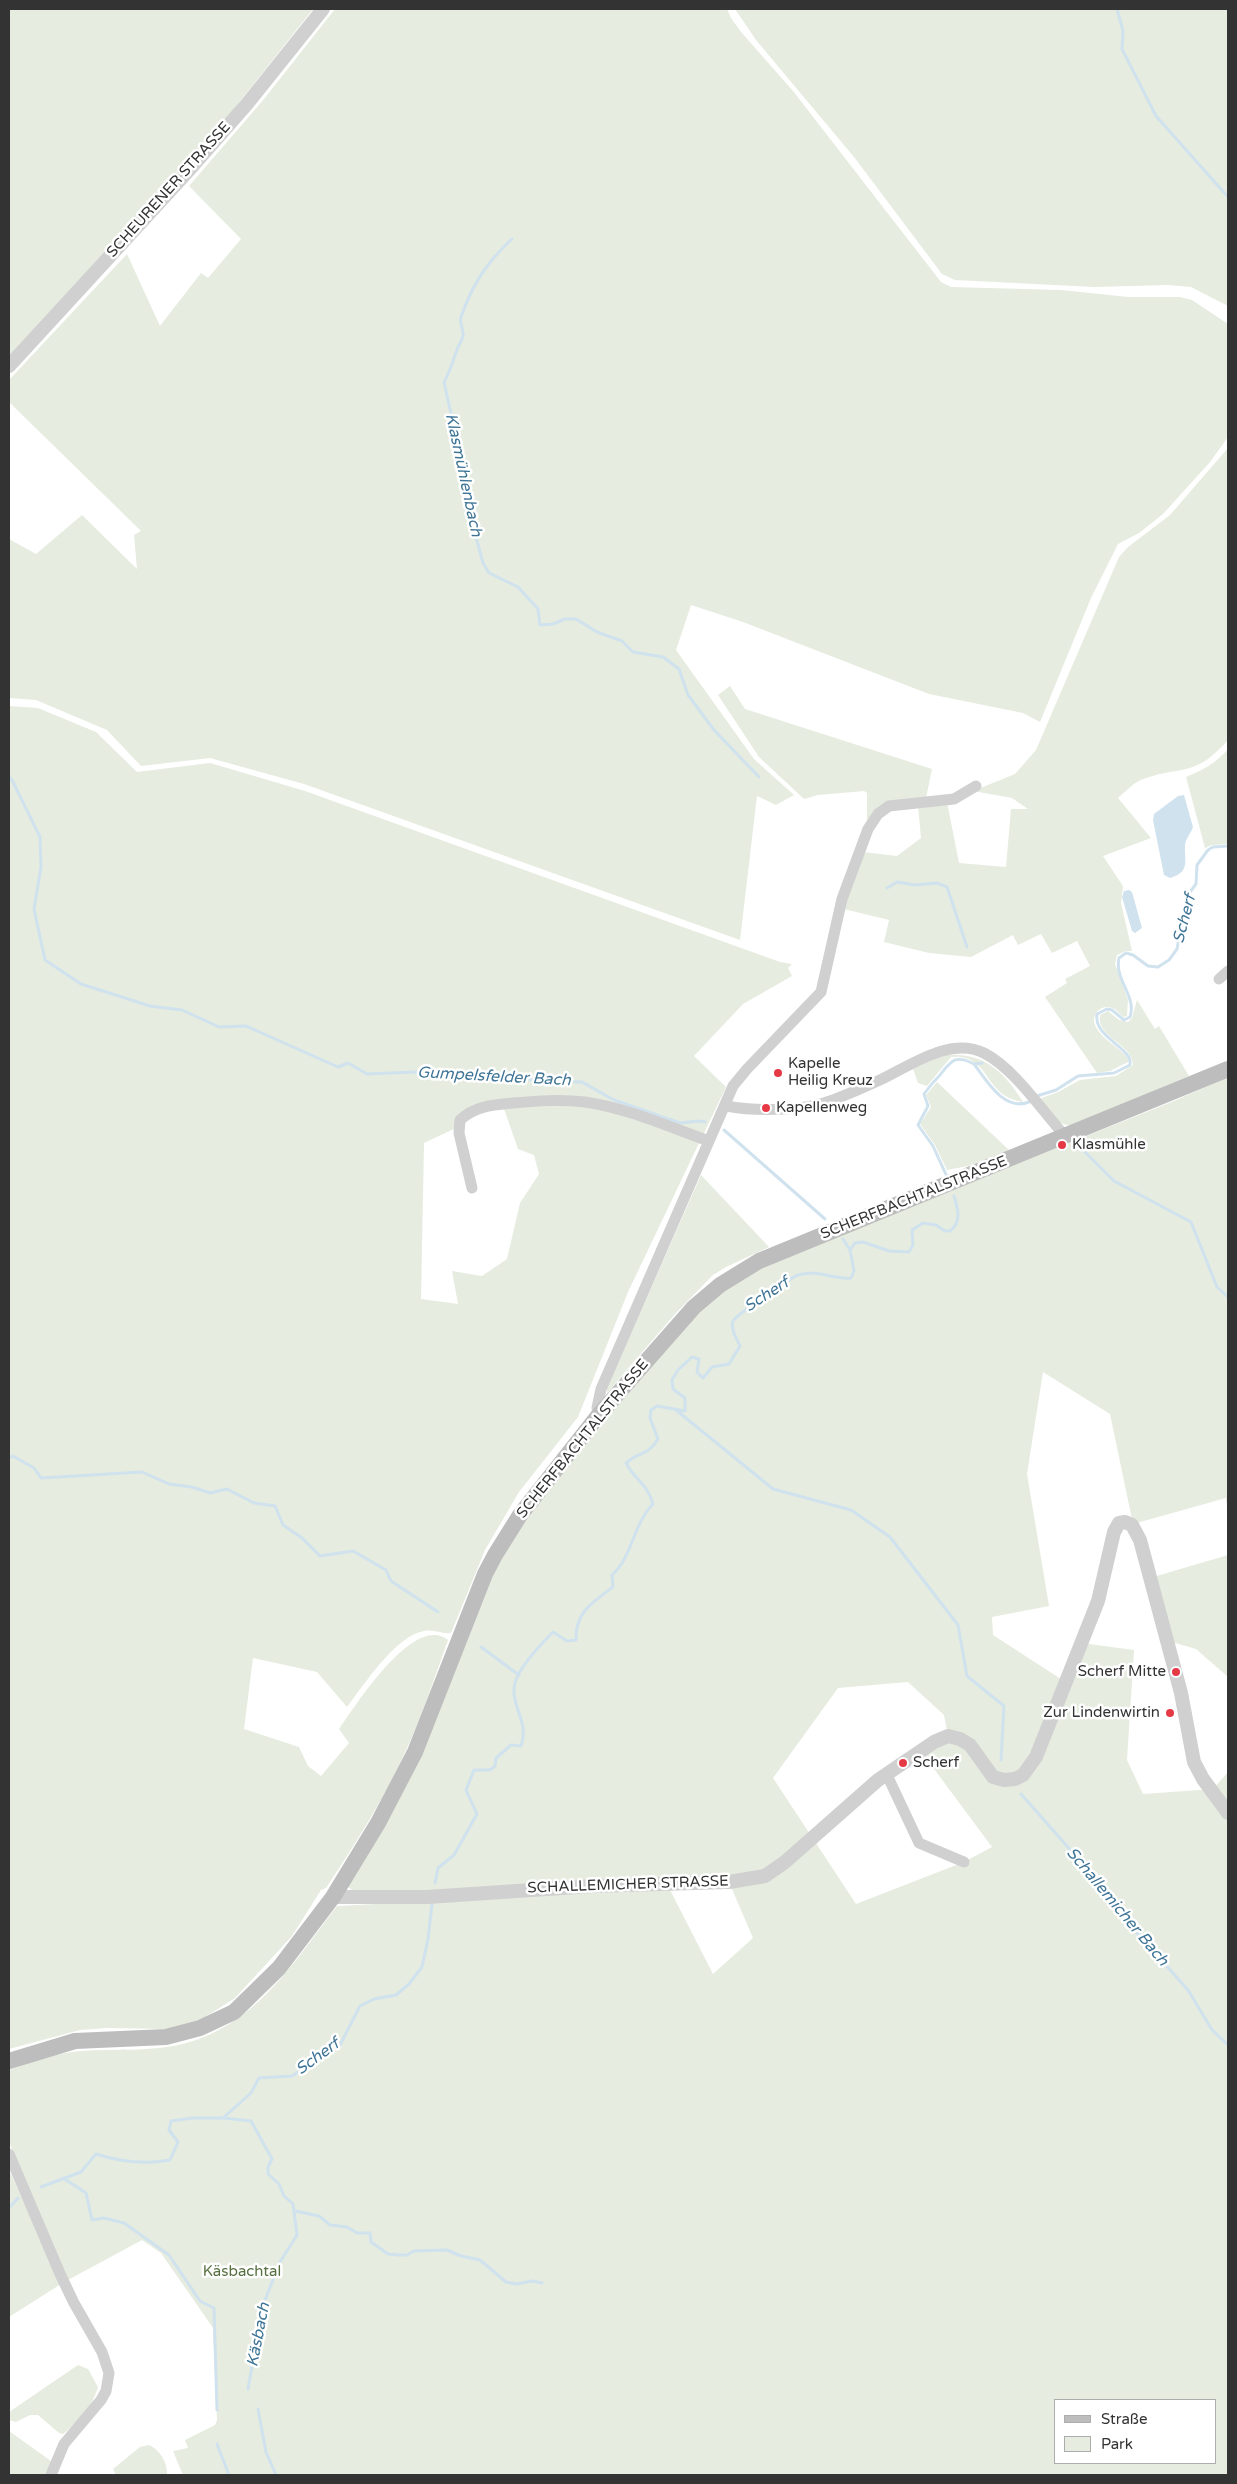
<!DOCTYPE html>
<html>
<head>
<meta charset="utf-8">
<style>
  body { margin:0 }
  #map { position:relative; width:1237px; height:2484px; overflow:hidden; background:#fff; font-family:"Varela Round",sans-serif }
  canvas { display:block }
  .frame { position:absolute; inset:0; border:10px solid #333; pointer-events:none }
  .legend { position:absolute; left:1054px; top:2399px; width:162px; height:65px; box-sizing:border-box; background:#fff; border:1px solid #adadad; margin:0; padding:6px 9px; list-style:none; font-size:15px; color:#333 }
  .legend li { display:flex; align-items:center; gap:10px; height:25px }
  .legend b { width:25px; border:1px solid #adadad }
</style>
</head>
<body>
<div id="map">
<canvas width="1237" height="2484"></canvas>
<div class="frame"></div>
<ul class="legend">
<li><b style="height:6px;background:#bdbdbd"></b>Straße</li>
<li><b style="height:14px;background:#e6ecdf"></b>Park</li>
</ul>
</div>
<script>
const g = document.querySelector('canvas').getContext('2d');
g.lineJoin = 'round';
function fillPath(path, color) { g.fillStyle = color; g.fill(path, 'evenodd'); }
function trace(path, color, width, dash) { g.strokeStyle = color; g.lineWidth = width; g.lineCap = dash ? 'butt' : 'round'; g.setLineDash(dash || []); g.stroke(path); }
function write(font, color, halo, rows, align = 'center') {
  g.font = font + ' "Varela Round",sans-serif'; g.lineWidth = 5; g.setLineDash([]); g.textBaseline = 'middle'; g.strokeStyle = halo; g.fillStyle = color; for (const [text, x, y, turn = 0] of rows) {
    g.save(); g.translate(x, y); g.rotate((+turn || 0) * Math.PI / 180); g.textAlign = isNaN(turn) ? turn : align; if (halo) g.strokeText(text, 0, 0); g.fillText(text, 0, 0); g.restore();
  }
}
const green = new Path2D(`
  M9,9H313L233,110L9,357Z
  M335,9H727L731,18L741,32L793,91L941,282L951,287L1061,290L1128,297H1180L1192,300L1228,324V437L1210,462L1163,514L1139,533L1118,544L1091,598L1040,722L1023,713L929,694L743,622L691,605L676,650L754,759L794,795L776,805L757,796L740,940L304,784L210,758L141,766L107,730L36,700L9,698V539L36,554L82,515L137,569L134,535L141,531L9,402V380L127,254L160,326L201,273L208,278L241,239L189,186L264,99Z
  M735,9H1228V306L1191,287L1168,285L1094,287L955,280L942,274L854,157L756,40Z
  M1228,448V740C1194,778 1184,765 1143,779C1134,782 1125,792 1118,798L1151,838L1103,856L1123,886L1121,903L1132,951H1126L1117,955L1115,964L1128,1000L1127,1016L1124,1017C1120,1015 1117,1009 1112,1008C1101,1004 1091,1014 1095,1025C1102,1041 1121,1047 1130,1061L1110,1071L1097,1073L1045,997L1067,983L1065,979L1090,966L1077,941L1052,953L1041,934L1018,945L1013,935L971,957L929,953L884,942L889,920L844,909L863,852L897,856L921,838L918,806L947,802L959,863L1006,867L1011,809H1028L1012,798L973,791L1015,774L1036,750L1119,557L1128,547L1170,515Z
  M730,686L745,709L932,769L926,798L892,801L867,825V793L864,791L818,795L804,799L759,757L718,695Z
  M9,706L38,708L96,732L137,772L210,763L305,791L780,962L792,964L788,968L792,976L743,1004L694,1056L726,1087L704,1133L697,1134L586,1100L468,1109L463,1110L464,1112L458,1127L424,1143L421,1299L458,1304L452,1271L482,1276L507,1259L520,1203L539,1174L534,1155L518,1149L503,1106H584L609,1111L700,1141L628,1292L578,1417L519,1492L485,1550L451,1633C442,1634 433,1629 424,1631C395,1636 364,1685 347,1707L317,1672L253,1658L244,1729L299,1747L308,1766L321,1776L349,1743L339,1729C354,1708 414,1612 448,1640C435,1676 423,1713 407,1748C385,1797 356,1843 326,1888L321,1890L292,1936L235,1998L202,2019L167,2029L107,2028L80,2030L9,2049Z
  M1228,749V844L1212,845L1205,848L1186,777C1203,770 1216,763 1228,749Z
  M1137,1000L1155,1029L1159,1026L1189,1076L1071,1126L1060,1123L1039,1099L1058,1092L1080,1080L1116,1076L1133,1065C1133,1044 1096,1038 1100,1015L1108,1011L1119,1020L1128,1022L1132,1018Z
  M947,1055C983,1052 1005,1072 1023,1102C982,1096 992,1054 951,1057L927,1086L918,1083L913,1069L936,1058Z
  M1228,1077V1516L1226,1498L1133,1524L1110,1414L1043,1372L1027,1474L1049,1606L992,1617L993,1635L1067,1683L1081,1643L1134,1650L1127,1760L1143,1794L1213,1789L1228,1772V2475H183L173,2451L188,2448L185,2440L215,2425L217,2420L213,2328L161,2253L142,2240L66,2281L9,2142V2070C24,2065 40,2058 56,2055C89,2047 125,2052 159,2048C247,2039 288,1970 337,1906L458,1900L353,1891L348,1887L489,1582L499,1561L544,1492L673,1340L723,1288L764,1265L1174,1101ZM908,1682L944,1715L948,1736L920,1750L992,1847L964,1862L856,1904L773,1778L838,1688ZM729,1882L753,1938L713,1974L667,1884ZM1056,2400H1216V2463H1056Z
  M937,1082L1010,1151L968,1166L947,1170L935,1145L920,1124L931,1107L926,1095Z
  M701,1175L769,1247L726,1267L713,1275L675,1314L607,1393V1388Z
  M1228,1555V1677L1196,1649L1168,1641L1150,1578Z
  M9,2170L61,2284L9,2317Z
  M78,2365L88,2369L98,2387C93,2405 78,2423 63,2434L59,2433L38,2415H30L16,2422L9,2420V2413L12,2410Z
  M9,2431L51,2461L48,2475H9Z
  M149,2445C160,2450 168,2463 167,2475H116L113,2469L140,2447Z`);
const water = new Path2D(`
  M1184,795L1193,827C1191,833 1185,840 1185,845C1184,860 1191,872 1170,878L1164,875L1153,820L1154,814L1178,796Z
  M1129,890L1132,892L1142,928L1135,933L1132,931L1122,897L1124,891Z`);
const stream = new Path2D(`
  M1117,9L1123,31L1122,49L1156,116L1228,197
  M512,239C487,262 472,285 461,317C459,323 464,330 463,336C462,341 458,346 457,350C452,362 451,370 444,382L455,432L456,455L471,497L473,526L483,563L489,573L518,587L538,609L540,625L553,624L565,619H576L597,632L622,641L633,652L663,657L679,669L688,695L714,730L759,777
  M9,777L12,780L40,837L41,867L34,909L45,960L81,984L150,1006L182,1010L219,1027L246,1026L338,1067L348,1063L367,1074L438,1071L493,1073L541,1081L582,1082L614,1100L680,1123L699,1121L705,1122
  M887,888L897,882L915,885L937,883L947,887L967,947
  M974,1064L982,1063
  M1037,1096L1056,1090L1078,1076L1114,1073L1130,1065C1134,1048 1093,1038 1097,1014L1107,1009L1112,1010L1124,1020L1130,1017C1137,996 1114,980 1119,958L1126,953L1133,955L1148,966L1158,967L1169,960L1177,949L1187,896L1196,884L1197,865L1208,850L1213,847L1228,846
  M724,1130L825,1219
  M1077,1144L1114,1181L1191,1222L1217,1287L1228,1297
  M948,1179L933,1146L918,1125L928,1106L924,1094C929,1087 934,1081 940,1075C951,1061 955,1054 974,1064C986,1080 1004,1112 1029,1102
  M843,1239L850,1250
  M676,1410L773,1489L851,1510L890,1537L958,1625L967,1676L1004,1706L1001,1760
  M9,1458L13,1456L34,1468L41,1478L142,1472L169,1484L192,1487L210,1493L227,1489L254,1503L275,1506L283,1525L302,1538L320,1556L353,1551L386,1570L391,1581L438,1612
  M481,1647L519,1675
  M1021,1794L1074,1854L1112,1905L1188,1990L1212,2030L1228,2045
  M435,1883L438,1868L454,1855L477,1814L466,1790L474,1770H490L495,1766L496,1758L511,1745L521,1746C529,1722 513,1710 514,1689C514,1672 541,1644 553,1632L567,1641L576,1640C575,1612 593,1602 613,1587L612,1575C633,1556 633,1524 653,1504C648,1484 633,1478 626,1463C640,1451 648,1456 658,1439L650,1418L651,1410L657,1406L685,1411V1398L673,1389L672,1380L678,1370L692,1357L699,1359L697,1372L703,1378L712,1367L729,1364L740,1346C737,1339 730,1329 733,1321C735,1316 790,1278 798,1275C817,1269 834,1280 851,1278L854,1271L850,1250L855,1243L863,1242L889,1251L909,1252L913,1245L912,1230L923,1223L936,1225L945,1231H950C962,1222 958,1209 954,1196
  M224,2118L251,2121L272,2159L268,2167V2174L279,2184L284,2196L293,2204L297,2235L280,2262L263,2305L248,2389
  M63,2178L86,2193L92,2220L104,2218L124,2223L169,2255L200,2301L214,2308L217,2410
  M41,2187L81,2172L96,2154C121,2162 144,2165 170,2160L178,2142L169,2130L171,2121L192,2118H223L251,2093L259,2078L292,2076L340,2045L360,2006L374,1999L396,1995L409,1984L422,1967L428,1939L432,1904
  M9,2208L18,2198
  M295,2211L319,2216L330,2225L347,2227L357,2233H370L371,2242L388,2254L399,2255H407L414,2251L447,2250L461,2256L480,2260L506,2282L517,2284L532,2281L542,2283
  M258,2409L266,2452L276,2475
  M217,2444L229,2475`);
const minor = new Path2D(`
  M1219,979L1228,971
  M726,1106C752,1111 798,1111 824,1103C843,1097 862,1088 880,1080C910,1066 950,1036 984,1053C1015,1069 1042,1111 1066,1137
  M472,1188L459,1133L460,1120C475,1106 493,1105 513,1103C537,1101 561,1099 585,1102C627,1108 669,1127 709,1141
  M598,1416L597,1408L601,1389L733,1086L747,1069L821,992L842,899L868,829L878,814L889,806L954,799L976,786
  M887,1775L919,1843L964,1862
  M9,2154L61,2276L74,2303L102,2352L109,2373L106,2391L101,2400L64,2444L51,2475`);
const tertiary = new Path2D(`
  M9,366L189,170L247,104L323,9
  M333,1897H427L592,1886L729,1882L765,1876L785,1862L878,1780L934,1742L948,1736L960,1739L970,1745L993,1777L1004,1780L1015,1779L1023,1775L1036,1757L1098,1601L1114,1532L1119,1523L1125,1522L1132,1525L1140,1540L1181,1693L1194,1762L1203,1779L1228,1813`);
const secondary = new Path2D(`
  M9,2061L75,2041L166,2037L200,2028L234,2012L279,1968L333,1897L378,1823L415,1752L485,1574L495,1555L520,1515L598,1416L694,1307L720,1285L759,1261L1228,1069`);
const markers = [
  [778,1073,5,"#e63946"],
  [766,1108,5,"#e63946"],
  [1062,1145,5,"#e63946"],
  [1176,1672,5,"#e63946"],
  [1170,1713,5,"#e63946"],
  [903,1763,5,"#e63946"]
];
const streetNames = [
  ["SCHEURENER STRASSE",169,190,-48],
  ["SCHERFBACHTALSTRASSE",914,1198,-22],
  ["SCHERFBACHTALSTRASSE",583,1439,-51],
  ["SCHALLEMICHER STRASSE",628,1885,-2]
];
const poiNames = [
  ["Kapelle",788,1064],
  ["Heilig Kreuz",788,1081],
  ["Kapellenweg",776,1108],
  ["Klasmühle",1072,1145],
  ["Scherf Mitte",1166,1672,"right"],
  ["Zur Lindenwirtin",1160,1713,"right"],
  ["Scherf",913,1763]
];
const parkNames = [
  ["Käsbachtal",242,2272]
];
const waterNames = [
  ["Klasmühlenbach",463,475,78],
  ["Scherf",1185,919,-75],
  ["Gumpelsfelder Bach",494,1077,3],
  ["Scherf",767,1295,-33],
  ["Schallemicher Bach",1117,1907,50],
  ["Scherf",318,2057,-36],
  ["Käsbach",259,2335,-79]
];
fillPath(green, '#e6ecdf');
fillPath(water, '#cfe2ee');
trace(stream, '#cfe2ee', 3);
trace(minor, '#d0d0d0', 11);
trace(tertiary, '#d0d0d0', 14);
trace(secondary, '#bdbdbd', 16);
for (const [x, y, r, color] of markers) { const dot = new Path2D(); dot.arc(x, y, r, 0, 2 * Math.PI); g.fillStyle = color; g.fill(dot); trace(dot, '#fff', 2); }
write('15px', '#333', '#fff', streetNames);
write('15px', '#333', '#fff', poiNames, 'left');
write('15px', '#56703f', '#fff', parkNames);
write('italic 16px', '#3f7597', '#fff', waterNames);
</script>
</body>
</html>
